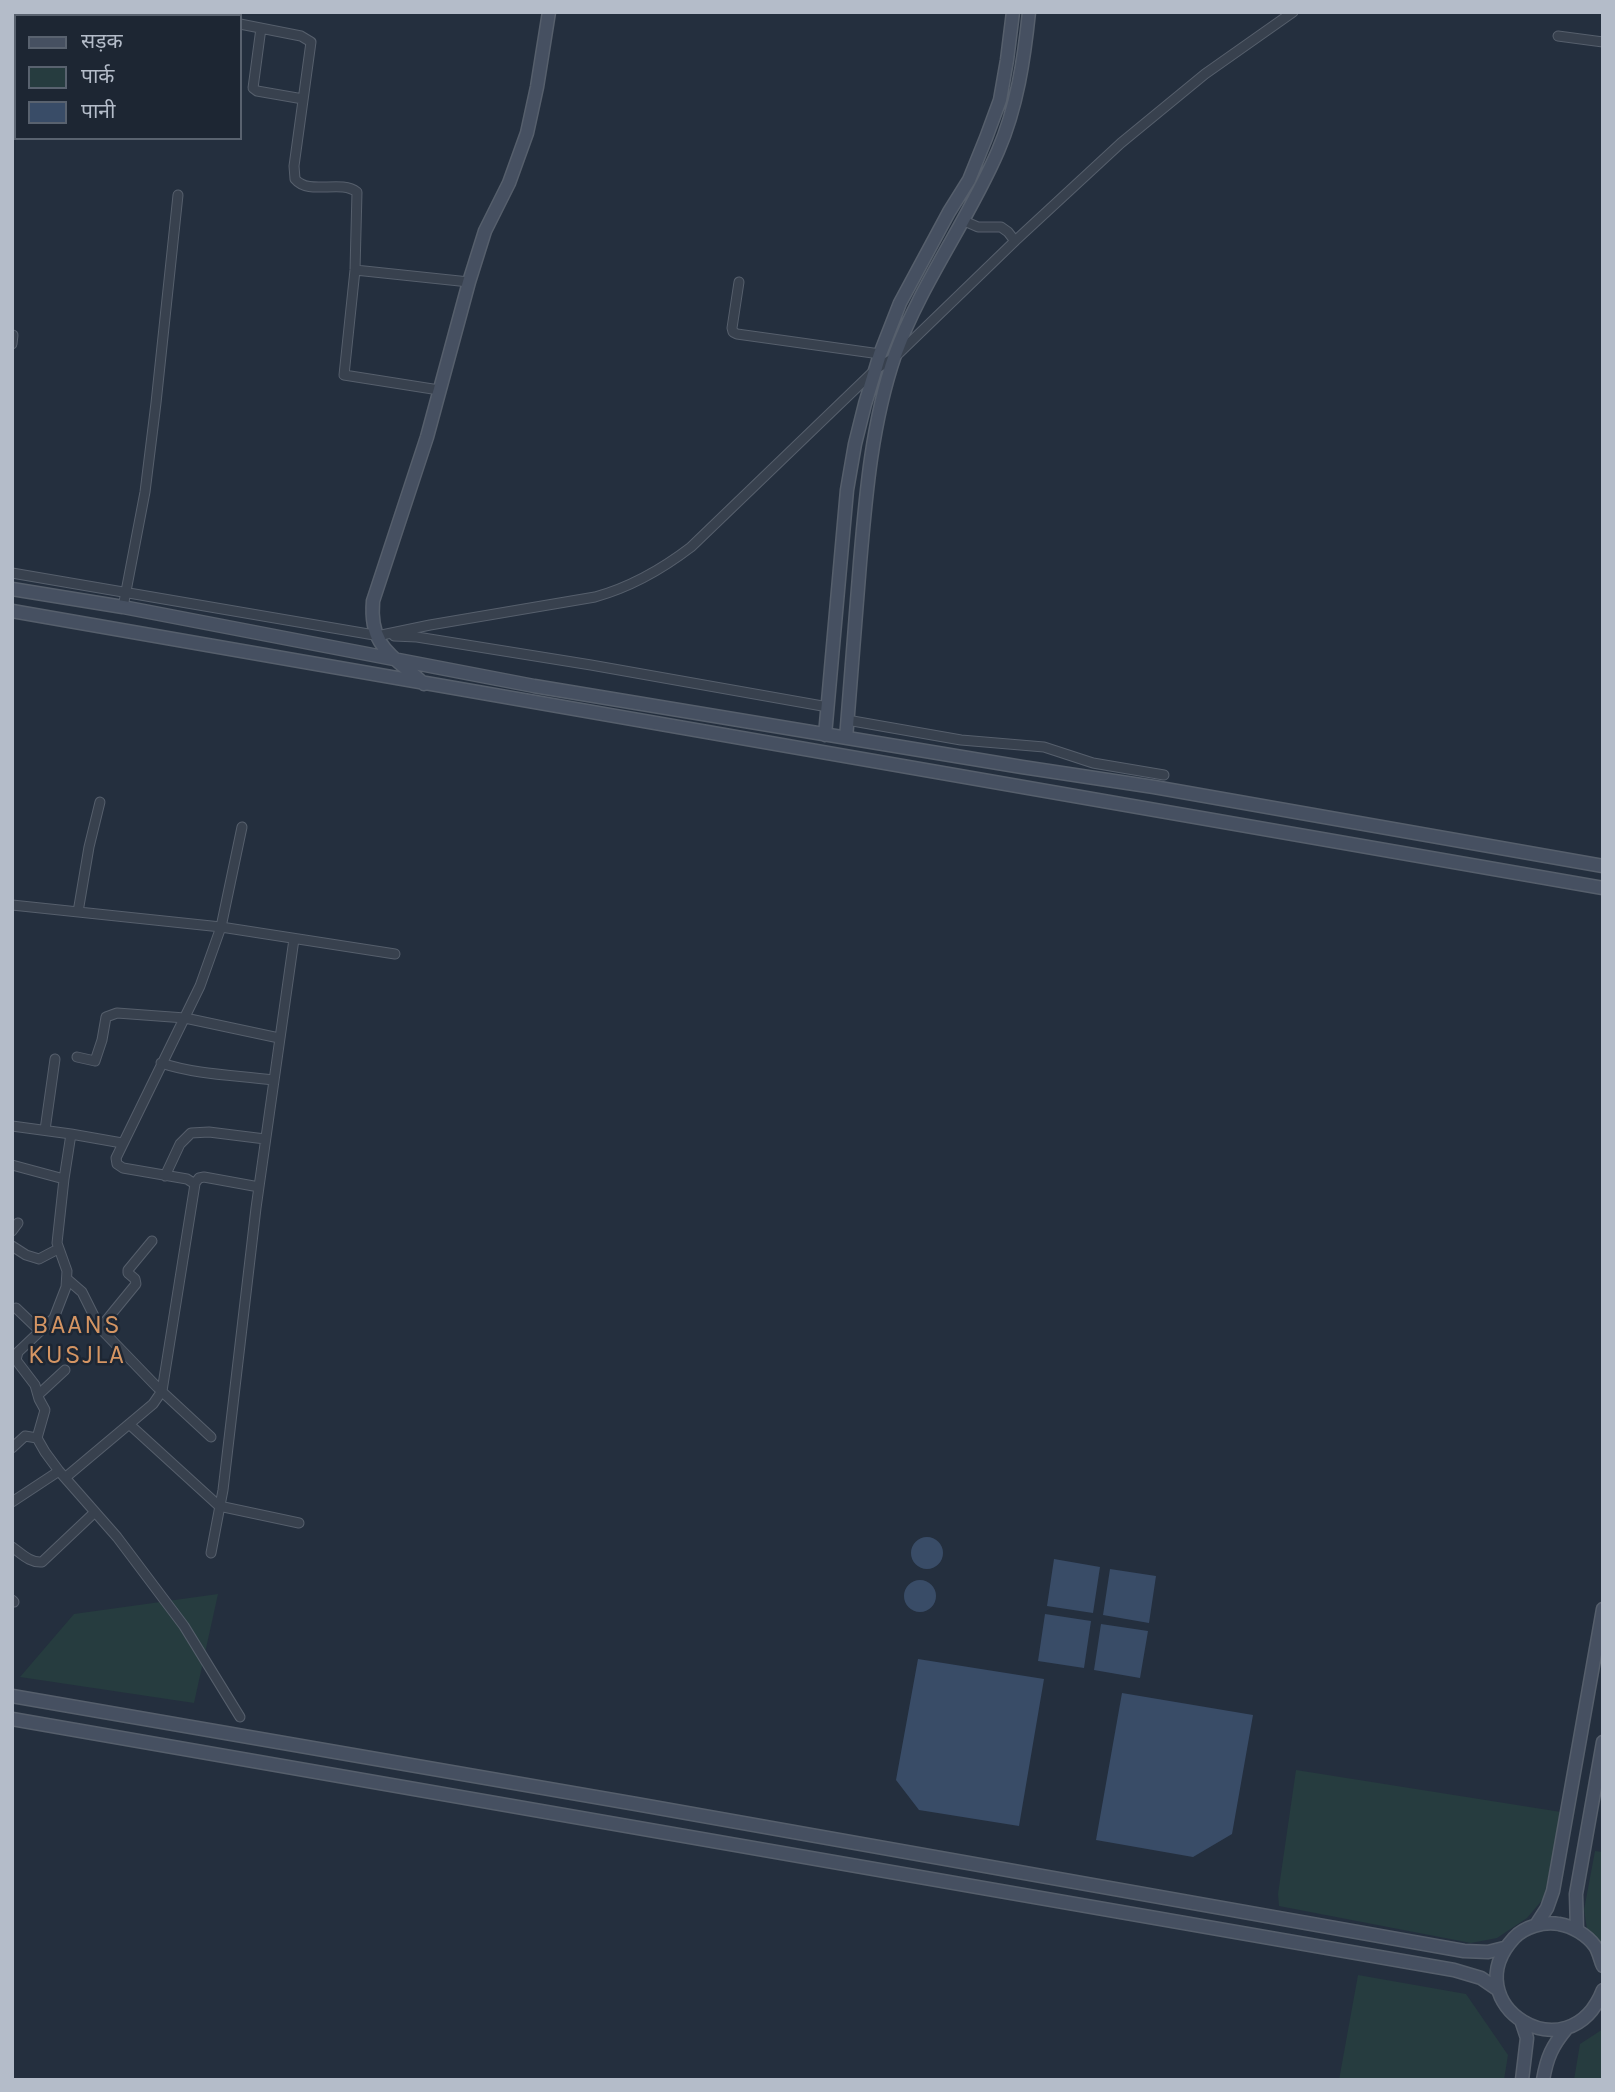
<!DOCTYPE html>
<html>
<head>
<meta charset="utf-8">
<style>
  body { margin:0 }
  #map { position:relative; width:1615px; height:2092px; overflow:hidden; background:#242f3e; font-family:Karla,"Noto Sans Devanagari",sans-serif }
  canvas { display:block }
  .frame { position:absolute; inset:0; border:14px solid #b4bcc9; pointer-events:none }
  .legend { position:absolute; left:14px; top:14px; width:228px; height:126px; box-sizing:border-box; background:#1d2633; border:2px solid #59626f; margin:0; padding:9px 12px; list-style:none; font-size:21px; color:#b4bcc9 }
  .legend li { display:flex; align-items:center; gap:14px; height:35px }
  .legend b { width:35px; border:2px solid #59626f }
</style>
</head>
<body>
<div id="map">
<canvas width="1615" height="2092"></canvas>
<div class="frame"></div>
<ul class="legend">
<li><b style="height:9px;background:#465061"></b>सड़क</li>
<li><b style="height:19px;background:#263c3f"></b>पार्क</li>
<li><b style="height:19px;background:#394c67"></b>पानी</li>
</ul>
</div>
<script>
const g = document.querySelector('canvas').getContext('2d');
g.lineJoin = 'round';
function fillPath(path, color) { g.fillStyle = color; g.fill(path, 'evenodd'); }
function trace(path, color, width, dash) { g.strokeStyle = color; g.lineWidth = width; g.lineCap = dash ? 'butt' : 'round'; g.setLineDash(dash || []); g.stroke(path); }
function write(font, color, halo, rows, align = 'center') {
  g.font = font + ' Karla,sans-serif'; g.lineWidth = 5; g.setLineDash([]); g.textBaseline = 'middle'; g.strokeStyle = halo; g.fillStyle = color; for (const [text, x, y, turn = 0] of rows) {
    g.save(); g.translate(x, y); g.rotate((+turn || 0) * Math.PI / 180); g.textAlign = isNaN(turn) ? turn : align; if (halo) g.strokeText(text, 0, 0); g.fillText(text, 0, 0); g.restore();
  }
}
const green = new Path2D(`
  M218,1594L194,1703L20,1677L74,1614Z
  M1296,1770L1561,1812L1544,1898L1527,1918L1497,1938L1471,1943L1279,1906L1278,1894Z
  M1595,1851L1603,1852V1944L1587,1929L1584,1910Z
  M1358,1975L1466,1994L1508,2055L1504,2080H1339Z
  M1603,2029V2080H1574L1580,2044Z`);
const water = new Path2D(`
  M911 1553a16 16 0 1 1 32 0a16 16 0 1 1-32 0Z
  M1054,1559L1100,1567L1093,1613L1047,1606Z
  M1110,1569L1156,1576L1149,1623L1103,1615Z
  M904 1596a16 16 0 1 1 32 0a16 16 0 1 1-32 0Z
  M1045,1614L1091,1621L1084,1668L1038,1661Z
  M1101,1624L1148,1631L1140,1678L1094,1670Z
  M918,1659L1044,1679L1019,1826L919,1810L896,1780Z
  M1122,1693L1253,1715L1232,1834L1193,1857L1096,1840Z`);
const street = new Path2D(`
  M240,24L301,36L311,42L294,166L295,179C309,196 340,179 357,192L355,270L344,375L439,390
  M261,28L253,88L257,91L303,99
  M1558,36L1603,42
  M962,220L978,227H1001L1008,232L1015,241
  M355,270L469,282
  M739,282L732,328L733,332L737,334L880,354
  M12,344L13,335
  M12,573L380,636
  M123,607L145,492L156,403L178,195
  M377,636L430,625L595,597C631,587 661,570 691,547L876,369L895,357L1015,241L1121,143L1205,74L1293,12
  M394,636L417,637L591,665L828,707
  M847,720L961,740L1044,747L1093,763L1164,775
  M12,905L221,927L395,954
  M78,912L89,847L100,802
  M77,1057L95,1061L102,1040L106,1017L117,1013L185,1018L279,1038
  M161,1063C198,1075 235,1075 273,1080
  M12,1126L71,1134L122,1143
  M45,1130L55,1059
  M71,1134L64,1179L57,1243L67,1271L66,1287L54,1318L18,1352L16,1360L35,1385L39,1399L45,1410L37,1438L45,1452L59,1471L117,1537L184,1626L240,1717
  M12,1165L64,1179
  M165,1176L180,1144L191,1133L209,1132L265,1139
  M195,1183L199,1178L204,1177L259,1187
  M12,1231L18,1223
  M12,1246L26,1255L39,1259L58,1249
  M67,1279L82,1292L100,1328L157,1387L211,1437
  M16,1308L40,1331
  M100,1328L136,1284L135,1279L128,1273V1270L152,1241
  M38,1395L65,1370
  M129,1424L219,1506L299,1523
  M12,1448L25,1436L37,1438
  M66,1477L153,1404L162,1391L195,1184L187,1179L123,1168L117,1164L116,1158L200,986L221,927L242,827
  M12,1502L59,1471
  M12,1547C22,1554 30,1563 42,1562L95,1512
  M211,1553L223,1490L256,1208L294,939
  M12,1600L14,1602`);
const secondary = new Path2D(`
  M12,589L123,607L534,686L1022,767L1154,787L1603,866
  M12,611L1603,888
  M424,684C393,655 369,648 373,601L427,437L469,282L485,231L509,183L527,133L537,87L549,12
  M825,735L847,490L855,444L865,404L880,354L900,303L949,212L969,180L986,138L1000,100L1007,60L1013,12
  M846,738C851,680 855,622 860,563C866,493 872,422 895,355C921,283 968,221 998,151C1017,107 1024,60 1029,12
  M12,1696L636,1804L1464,1951L1488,1952L1504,1948
  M12,1719L1454,1970L1481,1978L1497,1989
  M1536,1925L1547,1908L1553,1891L1603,1609
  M1577,1930L1576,1894L1603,1742
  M1603,1966C1600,1960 1599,1952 1595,1946C1587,1935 1572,1926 1559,1924C1544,1921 1524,1927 1514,1938C1453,2004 1569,2077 1603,1990
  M1522,2080L1527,2038L1522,2023
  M1543,2080C1547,2057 1552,2046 1567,2028`);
const neighbourhoodNames = [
  ["BAANS",77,1326],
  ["KUSJLA",77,1356]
];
fillPath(green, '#263c3f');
fillPath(water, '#394c67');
trace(street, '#565f6c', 11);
trace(secondary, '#565f6c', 15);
trace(street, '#38414e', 9);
trace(secondary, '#465061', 12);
g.letterSpacing = '2px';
write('26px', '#d59563', '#1d2633', neighbourhoodNames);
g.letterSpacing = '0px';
</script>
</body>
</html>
